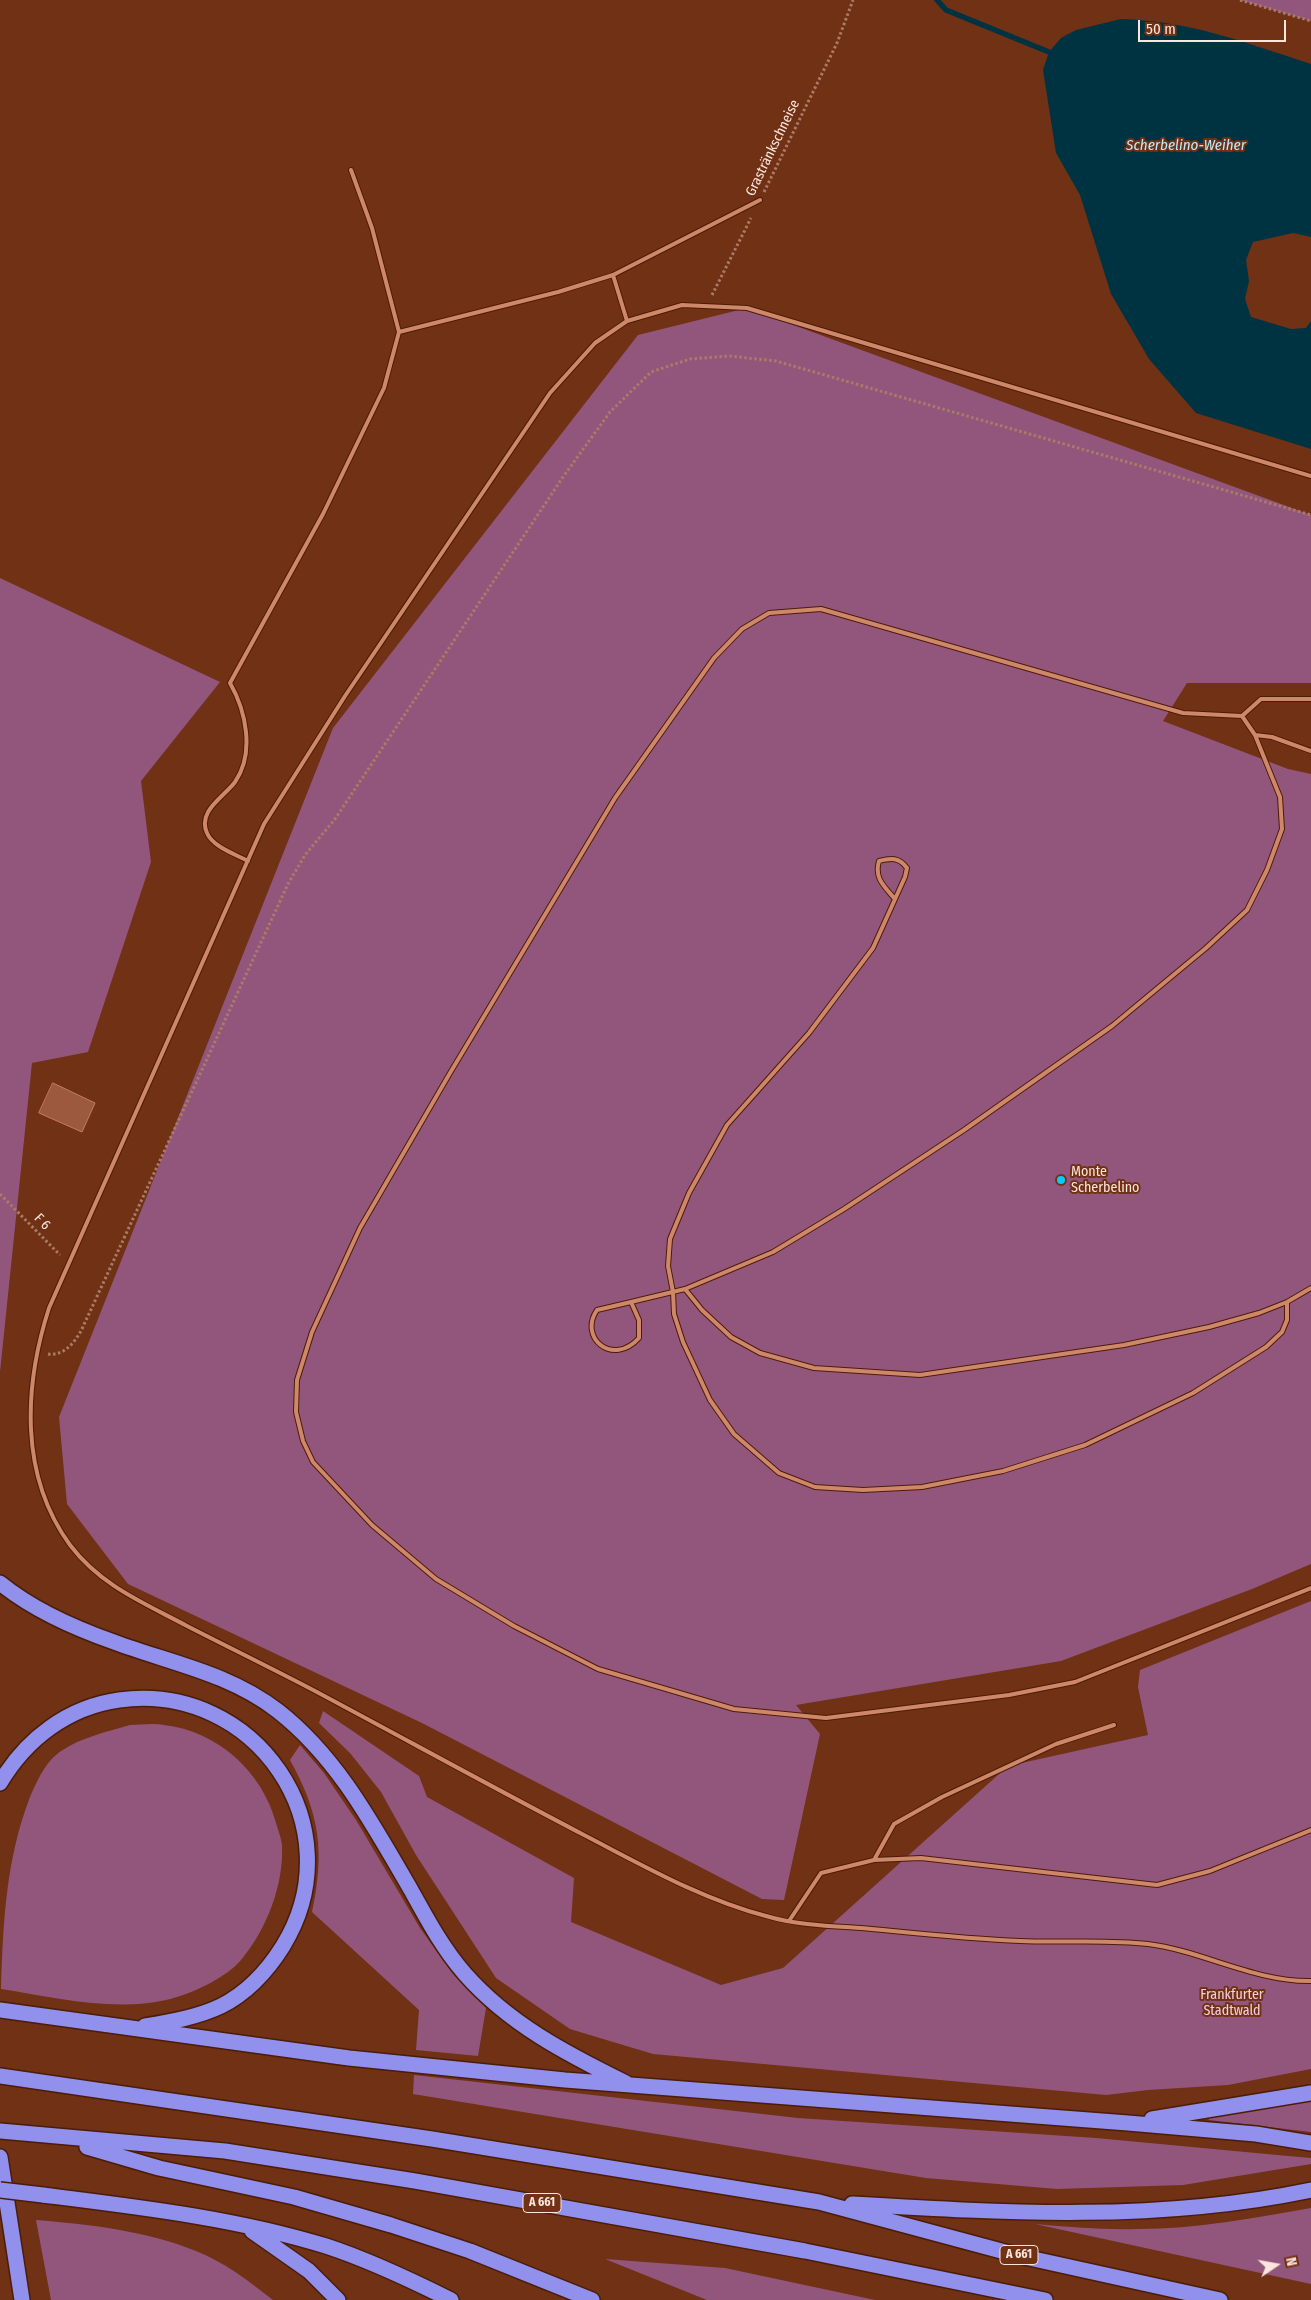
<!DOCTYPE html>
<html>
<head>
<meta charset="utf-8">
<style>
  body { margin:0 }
  #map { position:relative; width:1311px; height:2300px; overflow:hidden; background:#703115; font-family:"Fira Sans Condensed",sans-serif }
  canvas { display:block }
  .north { position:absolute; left:1251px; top:2240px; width:50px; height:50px; -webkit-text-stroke:4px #703115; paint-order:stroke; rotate:78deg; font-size:14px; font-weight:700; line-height:20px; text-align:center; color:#fde5dc }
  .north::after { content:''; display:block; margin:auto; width:18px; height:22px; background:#fde5dc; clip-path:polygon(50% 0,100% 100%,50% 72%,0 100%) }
  .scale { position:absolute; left:1138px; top:20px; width:148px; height:22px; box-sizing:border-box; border:2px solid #fde5dc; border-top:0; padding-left:6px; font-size:15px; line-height:18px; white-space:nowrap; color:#fde5dc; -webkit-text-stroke:4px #703115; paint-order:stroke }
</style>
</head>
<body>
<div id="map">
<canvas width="1311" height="2300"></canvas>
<div class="north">N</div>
<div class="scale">50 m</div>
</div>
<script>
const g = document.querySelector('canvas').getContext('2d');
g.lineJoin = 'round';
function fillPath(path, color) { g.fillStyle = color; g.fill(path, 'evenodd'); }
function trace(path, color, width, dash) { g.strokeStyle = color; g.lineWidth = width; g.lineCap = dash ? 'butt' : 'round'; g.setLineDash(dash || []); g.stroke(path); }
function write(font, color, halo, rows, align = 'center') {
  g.font = font + ' "Fira Sans Condensed",sans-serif'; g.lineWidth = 4; g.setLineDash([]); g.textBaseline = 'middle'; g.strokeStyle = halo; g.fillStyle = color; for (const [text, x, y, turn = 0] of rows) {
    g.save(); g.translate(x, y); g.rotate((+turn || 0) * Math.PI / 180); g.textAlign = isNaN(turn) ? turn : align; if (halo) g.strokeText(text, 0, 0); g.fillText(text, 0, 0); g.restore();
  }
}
const green = new Path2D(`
  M1240,0H1311V21Z
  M747,308L1311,515V683H1187L1163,721L1288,769L1311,774V1564L1252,1589L1061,1661L796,1705L820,1734L784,1900L762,1899L422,1723L128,1584L67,1504L59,1417L333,728L638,335Z
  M0,578L220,682L141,781L151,862L88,1052L32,1063L0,1372Z
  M1311,1601V2069L1228,2085L1148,2090L1106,2095L653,2054L570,2029L496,1978L416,1855L381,1792L350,1753L319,1723L323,1711L419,1776L427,1797L574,1878L571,1922L721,1985L783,1968L1008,1766L1148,1735L1138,1687L1140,1670Z
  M130,1725C141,1725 153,1723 164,1725C217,1731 262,1771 276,1823C278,1830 281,1837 282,1845C284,1884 267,1929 241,1960C226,1978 189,1995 166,2000C113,2012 53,1997 1,1989C3,1923 6,1859 30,1797C36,1783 44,1765 56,1755C75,1739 106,1732 130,1725Z
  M300,1745L324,1773L356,1820L420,1928L453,1974L486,2008L478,2056L416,2050L419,2010L312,1912C325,1852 320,1814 290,1760Z
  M414,2075L798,2118L1096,2138L1288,2156L1311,2158V2164L1183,2185L1057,2189L926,2178L413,2094Z
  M1311,2101V2132L1209,2120L1208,2116Z
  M1311,2208V2284L1035,2224C1069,2227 1103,2230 1138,2229C1196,2229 1254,2218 1311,2208Z
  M36,2220C88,2224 147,2231 196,2251C224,2262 249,2281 273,2300H51Z
  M605,2259L725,2268L875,2300H707Z`);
const water = new Path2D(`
  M1121,19C1191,21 1246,43 1311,64V237L1293,233L1253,242L1246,260L1249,281L1245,299L1251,317L1291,329L1306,328L1311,321V449L1196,413L1149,359L1111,294L1080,195L1056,153L1043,70L1049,52L1061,38L1076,30Z`);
const stream = new Path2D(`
  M937,0L946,10L1049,52`);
const building = new Path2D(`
  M53,1083L95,1103L82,1132L39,1113Z`);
const path = new Path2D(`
  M1240,0L1311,21
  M764,192L837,43L853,0
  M712,295L751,218
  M0,1194L60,1255
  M48,1354C64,1356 74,1343 81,1331L288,884L305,855L335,819L563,477L610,412L651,372L690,359L729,356L776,361L1311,515`);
const service = new Path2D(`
  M613,275L627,321
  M399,332L558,292L613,275L760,200
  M1311,476L747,308L682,305L627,321L595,343L550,393L345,696L264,824L49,1308C24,1386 19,1475 70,1545C101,1586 144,1603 187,1626C230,1648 273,1669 315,1691C405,1739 494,1788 584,1835C642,1865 701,1899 766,1916C796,1925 829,1926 861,1928C914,1933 967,1939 1020,1941C1063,1943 1106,1939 1148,1944C1203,1951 1255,1982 1311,1981
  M1311,699H1261L1242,716L1183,713L821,609L769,613L742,629L714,658L615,798L450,1073L360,1228L312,1332L297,1380L296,1412L303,1441L313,1462L372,1525L436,1579L514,1626L598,1669L734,1709L826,1718L1009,1695L1075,1682L1311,1588
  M1242,716L1255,735L1272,737L1311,751
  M248,861C235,854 213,847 207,833C197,811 224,797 235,782C255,753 246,711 230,683L323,514L384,388L399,332L372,228L351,170
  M894,898C884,886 874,878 879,861C891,858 899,857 907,868L905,877L873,948L809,1033L727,1125L689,1193L670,1239L668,1266L673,1292L674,1314L683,1342L710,1400L734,1434L779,1473L815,1487L863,1490L922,1487L1003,1471L1085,1445L1193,1393L1266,1347L1282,1332L1287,1320V1302
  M685,1289L702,1310L731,1337L760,1353L814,1368L920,1375L1124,1345L1209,1327L1259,1313L1287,1302L1311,1288
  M631,1302L597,1310C578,1338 613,1367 639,1338V1320L631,1302L685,1289L773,1252L844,1209L964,1130L1112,1026L1206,948L1247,910L1267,870L1282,829L1280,797L1255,735
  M874,1860L894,1824L942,1797L1056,1744L1114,1725
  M789,1921L821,1873L874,1860L921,1858L1157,1885L1210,1871L1311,1830`);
const motorway = new Path2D(`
  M0,1583C33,1610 74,1628 114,1642C170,1663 229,1673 278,1711C338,1758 373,1825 411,1890C427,1919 443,1949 465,1974C509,2024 567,2054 626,2083
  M0,1783C26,1739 68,1707 119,1700C255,1681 356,1827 283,1946C268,1970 247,1993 221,2006C198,2017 170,2022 145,2026
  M0,2010L349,2058L565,2080L1128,2123L1256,2134L1311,2143
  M0,2076L432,2139L819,2202L1020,2256L1220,2300
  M1152,2119L1311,2093
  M0,2131L225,2151L415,2181L805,2251L1045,2300
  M87,2147L159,2168L294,2197L391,2225L470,2251L592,2300
  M0,2157L22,2300
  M43,2195C138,2207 235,2218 326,2246C369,2260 411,2280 451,2300
  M852,2204C1006,2213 1159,2222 1311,2190
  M252,2231L309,2271L338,2300`);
const motorwayBridge = new Path2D(`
  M0,2190L43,2195`);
const markers = [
  [1061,1180,5,"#07cbf9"]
];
const shields = [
  [542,2203,38],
  [1019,2255,38]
];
const shieldNames = [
  ["A 661",542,2203],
  ["A 661",1019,2255]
];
const streetNames = [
  ["Grastränkschneise",773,148,-64],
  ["F 6",42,1222,46]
];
const poiNames = [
  ["Monte",1071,1172],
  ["Scherbelino",1071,1188]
];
const parkNames = [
  ["Frankfurter",1232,1995],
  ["Stadtwald",1232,2011]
];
const waterNames = [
  ["Scherbelino-Weiher",1186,146]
];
fillPath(green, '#92567c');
fillPath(water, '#003341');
trace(stream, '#003341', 5.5);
fillPath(building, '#9c593d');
trace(building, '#c37c5f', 1);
trace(service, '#4b1c07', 6);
trace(motorway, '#4b1c07', 18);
trace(path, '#aa7b67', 3, [2.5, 2.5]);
trace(service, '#cf876a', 4);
trace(motorway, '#9190ed', 15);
trace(motorwayBridge, '#4b1c07', 18, []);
trace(motorwayBridge, '#9190ed', 15);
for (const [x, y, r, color] of markers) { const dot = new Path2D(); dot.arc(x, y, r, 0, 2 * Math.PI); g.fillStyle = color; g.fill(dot); trace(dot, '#703115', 2); }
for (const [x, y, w] of shields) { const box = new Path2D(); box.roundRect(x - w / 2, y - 9.5, w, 19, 4); g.fillStyle = '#703115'; g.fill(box); trace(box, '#fde5dc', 1); }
write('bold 12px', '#fde5dc', null, shieldNames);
write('14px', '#fde5dc', '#703115', streetNames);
write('14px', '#fde5dc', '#703115', poiNames, 'left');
write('14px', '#f4cfe4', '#703115', parkNames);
write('italic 15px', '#beeafa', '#703115', waterNames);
</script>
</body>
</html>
